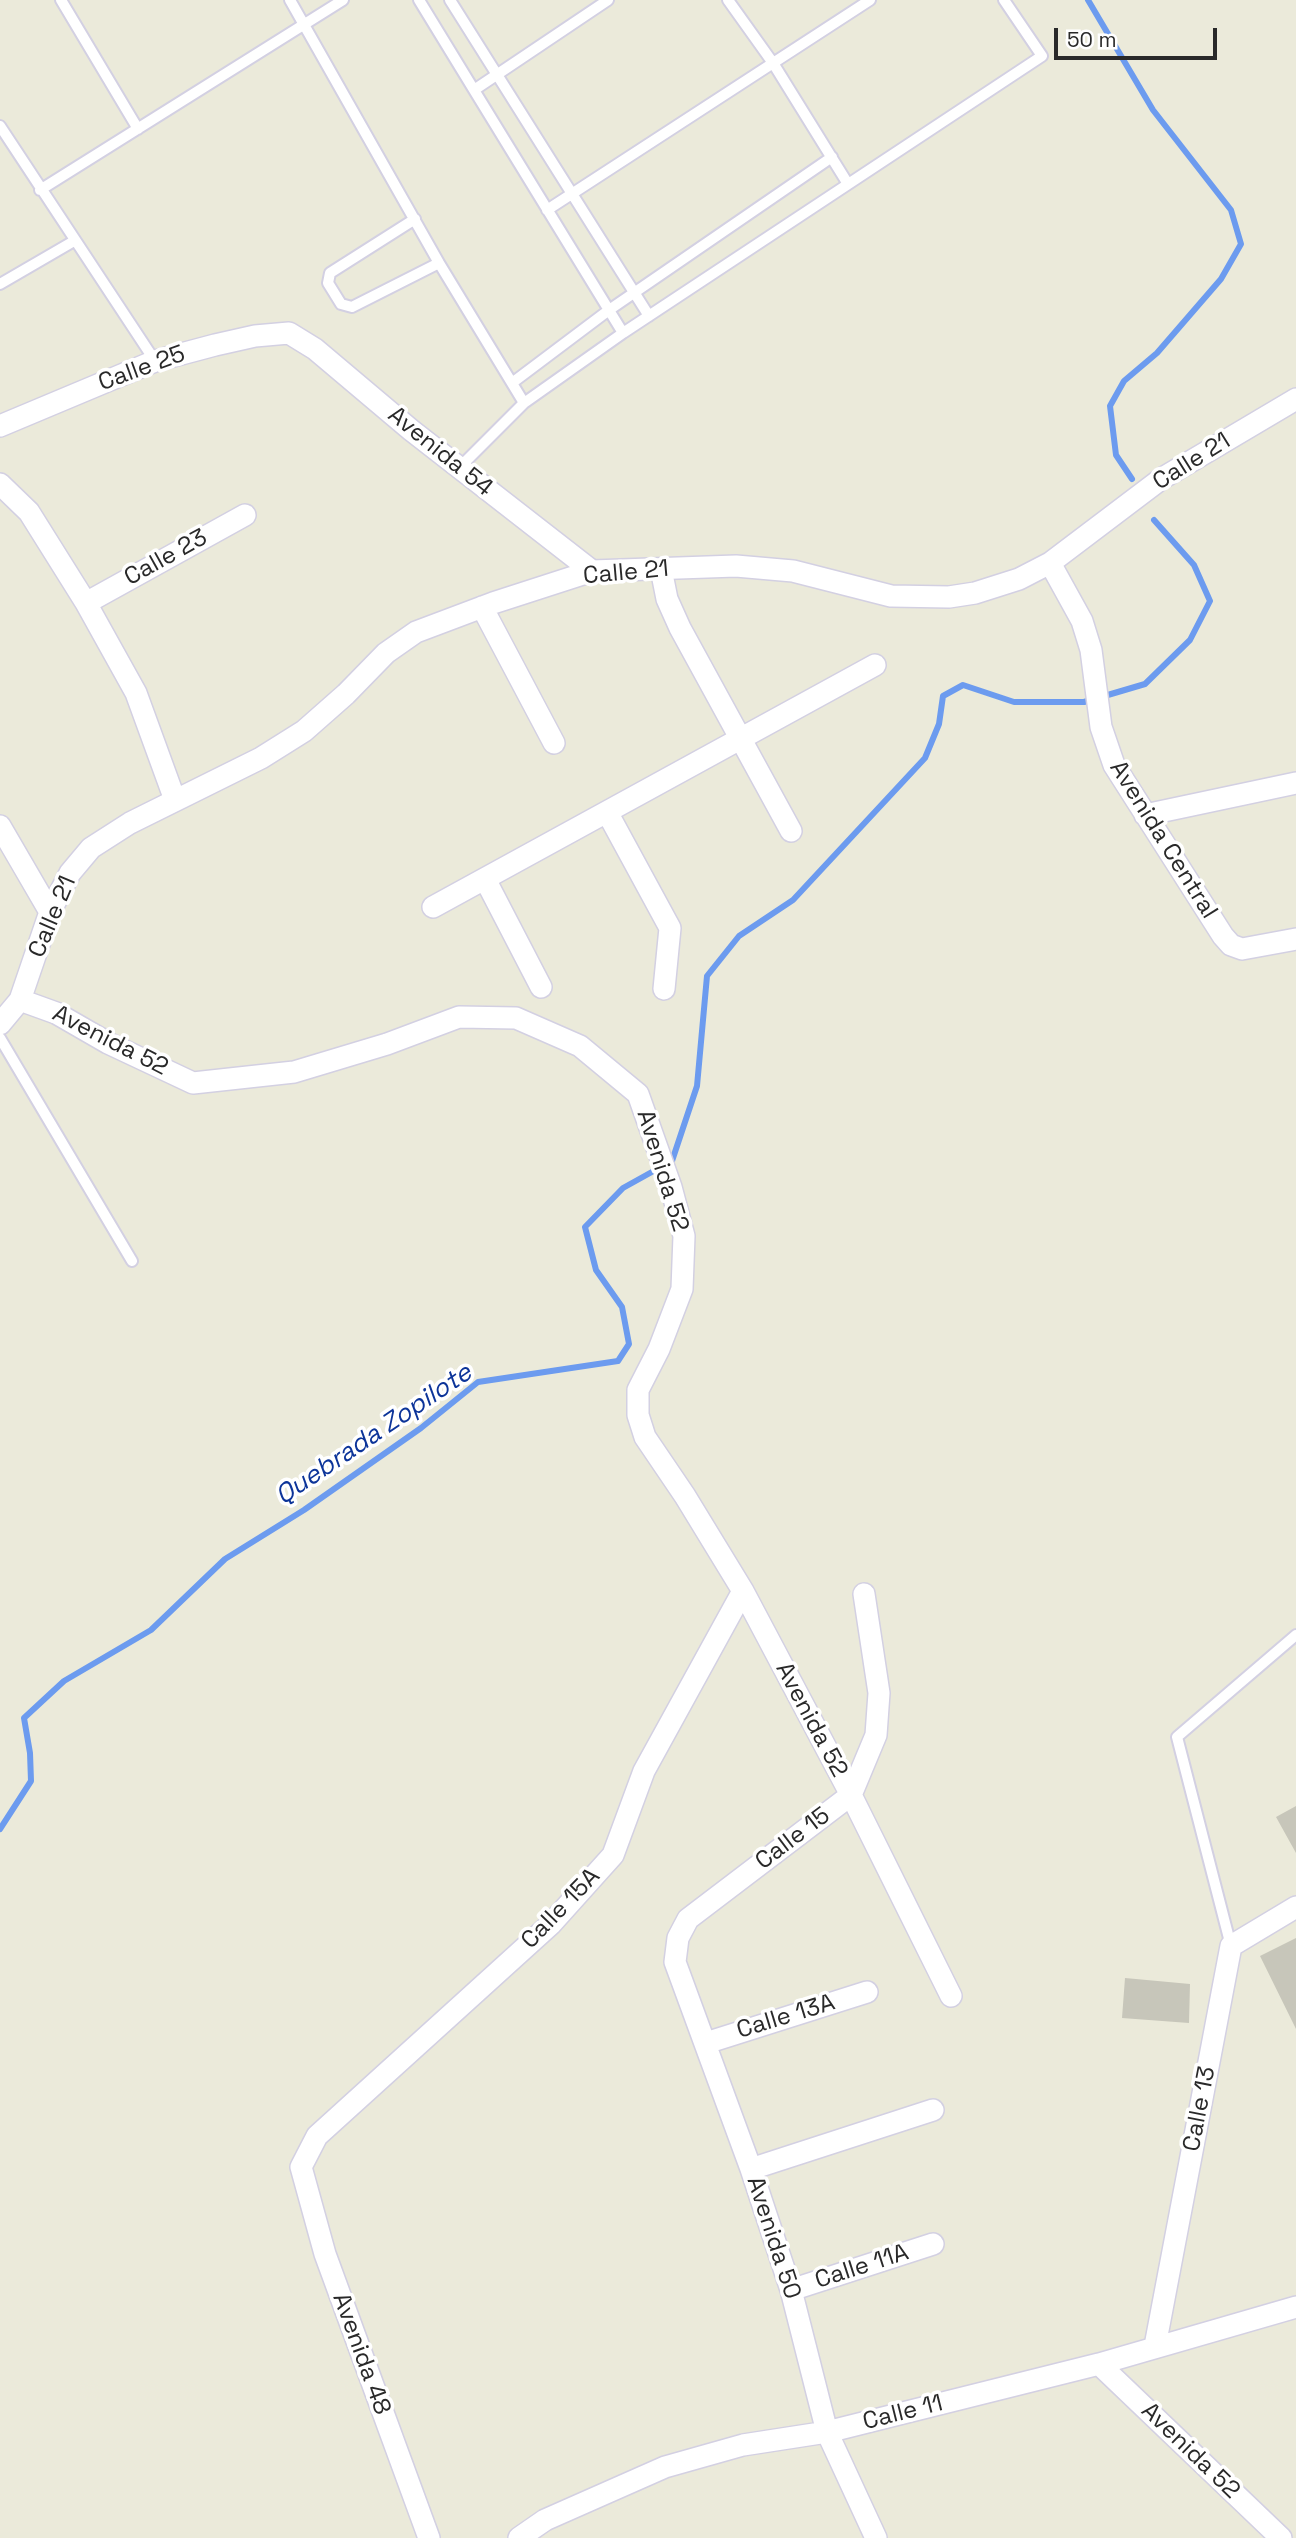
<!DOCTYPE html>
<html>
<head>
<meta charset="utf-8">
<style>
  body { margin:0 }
  #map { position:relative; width:1296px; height:2538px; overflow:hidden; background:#ebeada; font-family:"Space Grotesk",sans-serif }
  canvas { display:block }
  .scale { position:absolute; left:1054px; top:28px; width:163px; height:32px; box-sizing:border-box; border:4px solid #292929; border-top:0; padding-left:9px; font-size:21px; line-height:24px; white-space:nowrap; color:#292929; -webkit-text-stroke:5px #fff; paint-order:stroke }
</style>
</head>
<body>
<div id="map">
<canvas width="1296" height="2538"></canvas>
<div class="scale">50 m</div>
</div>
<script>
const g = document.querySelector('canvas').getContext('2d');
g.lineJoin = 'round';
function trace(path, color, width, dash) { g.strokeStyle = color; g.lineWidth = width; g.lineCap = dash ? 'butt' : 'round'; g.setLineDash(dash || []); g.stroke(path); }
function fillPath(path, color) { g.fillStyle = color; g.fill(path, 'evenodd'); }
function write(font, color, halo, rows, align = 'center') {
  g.font = font + ' "Space Grotesk",sans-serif'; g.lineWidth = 7; g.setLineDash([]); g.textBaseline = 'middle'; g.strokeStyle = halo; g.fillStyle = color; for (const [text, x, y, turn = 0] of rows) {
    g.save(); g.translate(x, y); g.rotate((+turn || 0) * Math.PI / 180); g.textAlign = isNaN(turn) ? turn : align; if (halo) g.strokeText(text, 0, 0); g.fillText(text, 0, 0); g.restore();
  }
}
const stream = new Path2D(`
  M1088,0L1153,110L1231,210L1241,244L1221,279L1157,353L1124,381L1110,406L1116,455L1132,479
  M669,1163L672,1161L697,1086L707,976L739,936L793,900L925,758L939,724L943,696L963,685L1014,702H1084L1145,684L1190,640L1210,601L1194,565L1154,520
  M0,1829L31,1781L30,1753L24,1718L64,1681L151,1630L225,1559L304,1510L421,1428L478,1382L618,1361L629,1344L622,1307L596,1270L585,1227L623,1188L659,1168`);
const building = new Path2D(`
  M1296,1806V1853L1276,1817Z
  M1296,1938V2029L1260,1956Z
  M1125,1978L1190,1984L1189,2023L1122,2018Z`);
const lane = new Path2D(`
  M61,0L138,129
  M290,0L439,263L524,403
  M419,0L474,90
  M450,0L649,316
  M608,0L474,90L623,333
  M728,0L773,63L848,184
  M0,126L155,361
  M40,190L343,0
  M547,210L870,0
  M415,219L330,273L328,283L341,304L352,307L439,263
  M0,284L74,241
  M512,383L609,310L832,157
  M459,468L524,403L623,333L1042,56L1004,0
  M0,1038L132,1261
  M1231,1946L1177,1737L1296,1635`);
const street = new Path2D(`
  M0,426L155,361L215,345L255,336L289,333L315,349L411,430L592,571
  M0,484L29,512L86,603L136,693L175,800
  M1050,563L1082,621L1091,650L1101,727L1114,765L1223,936L1231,945L1242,949L1296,939
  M661,569L667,599L680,628L791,831
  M86,603L245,515
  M482,607L554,743
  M607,812L670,928L664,989
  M1145,815L1296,783
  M0,826L50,912
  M485,879L541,987
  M433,907L875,665
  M20,1000L56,1013L108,1043L193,1083L294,1072L387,1044L459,1017L516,1018L580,1046L638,1094L671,1187L684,1236L682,1289L659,1349L638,1390V1415L645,1437L685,1496L743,1591L851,1795L951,1996
  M0,1024L20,1000L50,912L70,873L91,848L130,823L261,758L304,731L346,694L386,653L416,632L493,603L592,571L736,566L793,571L891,596L949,597L975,593L1019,579L1050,563L1161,479L1296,399
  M864,1594L879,1693L876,1735L851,1795L688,1919L678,1938L675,1962L751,2169L791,2290L827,2432L876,2538
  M706,2043L867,1992
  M751,2169L933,2110
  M791,2290L933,2244
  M1155,2346L1231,1946L1296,1907
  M1099,2364L1281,2538
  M429,2538L325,2254L301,2167L317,2136L551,1924L613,1855L644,1771L743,1591
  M519,2538L545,2520L665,2467L743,2445L827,2432L1099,2364L1296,2307`);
const streetNames = [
  ["Calle 25",142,369,-20],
  ["Avenida 54",440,452,39],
  ["Calle 21",1192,462,-32],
  ["Calle 23",166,558,-29],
  ["Calle 21",626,573,-5],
  ["Avenida Central",1163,840,58],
  ["Calle 21",53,917,-67],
  ["Avenida 52",110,1041,27],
  ["Avenida 52",662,1171,73],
  ["Avenida 52",811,1720,62],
  ["Calle 15",793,1839,-37],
  ["Calle 15A",561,1909,-46],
  ["Calle 13A",786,2017,-17],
  ["Calle 13",1200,2109,-79],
  ["Avenida 50",773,2238,72],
  ["Calle 11A",862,2267,-18],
  ["Avenida 48",361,2354,70],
  ["Calle 11",903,2413,-14],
  ["Avenida 52",1190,2451,44]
];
const waterNames = [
  ["Quebrada Zopilote",374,1435,-34]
];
trace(stream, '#6c9bef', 6);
fillPath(building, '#c7c6ba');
trace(lane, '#d3d0e2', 14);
trace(street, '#d3d0e2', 24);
trace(lane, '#fff', 10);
trace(street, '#fff', 21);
write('24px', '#292929', '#fff', streetNames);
write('italic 26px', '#0c3499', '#fff', waterNames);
</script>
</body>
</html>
